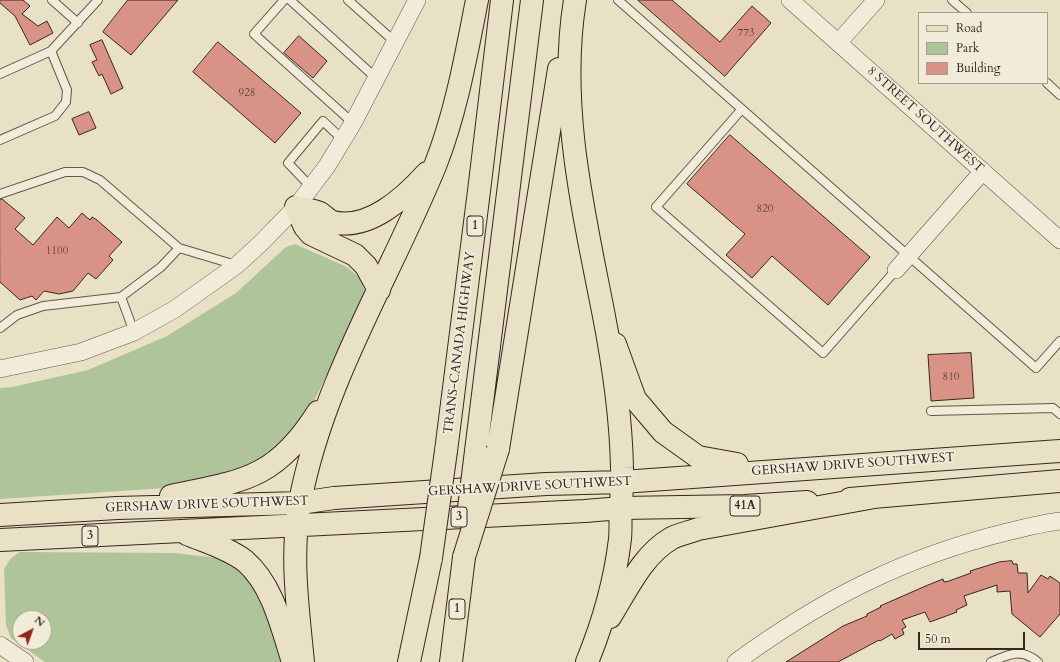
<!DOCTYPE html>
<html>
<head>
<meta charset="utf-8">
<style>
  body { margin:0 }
  #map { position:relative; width:1060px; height:662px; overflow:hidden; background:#e9e1c6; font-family:Cardo,serif }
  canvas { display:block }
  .legend { position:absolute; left:918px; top:12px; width:130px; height:72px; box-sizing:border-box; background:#f1ecda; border:1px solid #a79d90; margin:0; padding:5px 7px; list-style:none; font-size:12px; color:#372721 }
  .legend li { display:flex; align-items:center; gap:8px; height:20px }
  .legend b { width:20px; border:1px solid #a79d90 }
  .north { position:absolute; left:12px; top:610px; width:40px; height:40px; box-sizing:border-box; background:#f1ecda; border:1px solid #a79d90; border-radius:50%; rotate:41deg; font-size:11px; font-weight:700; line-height:16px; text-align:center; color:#372721 }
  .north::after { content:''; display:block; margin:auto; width:14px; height:18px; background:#8f2418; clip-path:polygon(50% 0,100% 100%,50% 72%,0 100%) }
  .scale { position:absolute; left:918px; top:632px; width:107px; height:18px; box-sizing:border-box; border:2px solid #372721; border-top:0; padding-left:5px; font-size:12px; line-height:14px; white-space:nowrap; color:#372721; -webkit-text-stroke:3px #f1ecda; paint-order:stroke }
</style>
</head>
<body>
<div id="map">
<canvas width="1060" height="662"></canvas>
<ul class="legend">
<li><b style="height:5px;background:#e9e1c6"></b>Road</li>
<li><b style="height:11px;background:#b0c49a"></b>Park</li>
<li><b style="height:11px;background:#d89386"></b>Building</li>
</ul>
<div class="north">N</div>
<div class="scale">50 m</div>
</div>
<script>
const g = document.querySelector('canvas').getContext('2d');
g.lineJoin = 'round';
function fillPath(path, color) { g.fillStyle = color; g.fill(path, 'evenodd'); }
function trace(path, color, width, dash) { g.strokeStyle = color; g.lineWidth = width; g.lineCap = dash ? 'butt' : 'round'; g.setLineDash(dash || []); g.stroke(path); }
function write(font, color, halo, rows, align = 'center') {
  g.font = font + ' Cardo,serif'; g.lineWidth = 3.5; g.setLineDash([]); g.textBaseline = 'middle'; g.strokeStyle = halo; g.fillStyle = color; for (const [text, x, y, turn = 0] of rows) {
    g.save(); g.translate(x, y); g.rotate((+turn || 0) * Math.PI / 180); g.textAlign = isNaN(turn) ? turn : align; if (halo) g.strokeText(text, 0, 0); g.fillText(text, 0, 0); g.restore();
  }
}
const green = new Path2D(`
  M295,244L347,267L361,279L366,296L300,429L268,465L166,488L0,499V388L12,387L88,370L167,336L236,293L286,247Z
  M20,552L174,553L218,558L239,568L263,595L283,662H45L11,638L6,625L4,569L11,558ZM20,618H44V642H20Z`);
const building = new Path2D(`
  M0,0H23L30,6L22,14L38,26L47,21L53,33L30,45L15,16L0,3Z
  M128,0H178L131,55L103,32Z
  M638,0H672L720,42L752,6L771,23L725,76Z
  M299,36L327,61L313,78L284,53Z
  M102,40L123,88L111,94L102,74L99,76L92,62L97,60L90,45Z
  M218,42L301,113L275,143L193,72Z
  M89,112L96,128L79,135L72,119Z
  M730,135L870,257L828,305L772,256L752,278L726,255L745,234L687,184Z
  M0,199H2L25,218L15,229L33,245L57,217L69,228L82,213L90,220L92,217L97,220L122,242L109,256L113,260L96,279L88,273L73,291L59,294L44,291L36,300L32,296L20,300L0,282Z
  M971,353L974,398L931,401L928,355Z
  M1012,561L1013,564H1017L1018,573H1027L1028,593L1041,575L1048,579L1050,576L1060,583V614L1040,637L1012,614L1010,591L997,592V585L964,596L967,605L956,610L957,612L930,622L925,612L902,620L906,627L902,629L904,634L895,639L892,634L880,641L879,640L838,662H786L843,626L867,616V614L881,607L880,606L928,585L943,579L944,582L949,581L971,573L970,571L999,562Z`);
const service = new Path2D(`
  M52,0L78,23
  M284,0L254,34L353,123
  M290,0L376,78
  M348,0L395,42
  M618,0L1036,368L1060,341
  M952,0L967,13
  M0,74L51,51L98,0
  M1047,83L1060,95
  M742,109L656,207L823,353L896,270
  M0,140L55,116L66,102L67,90L51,51
  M311,187L288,163L323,121L343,140
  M0,194L65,172H83L100,180L179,248L236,265
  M121,297L134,332
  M0,328L17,315L43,306L121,297L161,267L179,248
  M931,411L1053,408L1060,414
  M991,662C1009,654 1021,648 1038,662`);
const minor = new Path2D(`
  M790,0L1060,240
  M838,43L876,0
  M896,270L983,171
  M0,369L81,352L134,332L175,309L237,265L262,242L296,207L327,166L353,123L417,0
  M0,645L25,662
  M736,662C821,600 904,557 1007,532C1024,528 1042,523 1060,521`);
const primary = new Path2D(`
  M615,344L635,399L663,432L698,457L737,464
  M622,482L1060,451
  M850,499L1060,481
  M621,508L745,506L807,502`);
const trunk = new Path2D(`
  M575,0C558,104 583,209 603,311C613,362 621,416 622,468C623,481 621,495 621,508C620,518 621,529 620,539C615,581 603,623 587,662
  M296,207C304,209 313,210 320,213C324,216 328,220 332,222C369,231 404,198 427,173
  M296,207L305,227L311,234L355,255L366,266L379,290
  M498,449L559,69
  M446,451L479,191L502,0
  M476,451L532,0
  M171,496C243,481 276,479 318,412
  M0,515L117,508L300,503L334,498L546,484L622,482
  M187,534C206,542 228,548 245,561C273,585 282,628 293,662
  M0,540C195,531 390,520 585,511L621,508
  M610,617C627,590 643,554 672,538C680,534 690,532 698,529L869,498
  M303,662C298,609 290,555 300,502C322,384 390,276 435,166C456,113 466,56 477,0
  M409,662L431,558
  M451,662L464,557`);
const trunkBridge = new Path2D(`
  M469,508L476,451
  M464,557L498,449
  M431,558L446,451`);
const numberNames = [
  ["773",746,33],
  ["928",247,93],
  ["820",765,209],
  ["1100",57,251],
  ["810",951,377]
];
const shields = [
  [475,226,16],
  [745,506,30],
  [459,517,16],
  [90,536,16],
  [457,609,16]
];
const shieldNames = [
  ["1",475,226],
  ["41A",745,506],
  ["3",459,517],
  ["3",90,536],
  ["1",457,609]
];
const streetNames = [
  ["8 STREET SOUTHWEST",925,120,42],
  ["TRANS-CANADA HIGHWAY",460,343,-83],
  ["GERSHAW DRIVE SOUTHWEST",853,465,-4],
  ["GERSHAW DRIVE SOUTHWEST",530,487,-3],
  ["GERSHAW DRIVE SOUTHWEST",207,505,-2]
];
fillPath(green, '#b0c49a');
fillPath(building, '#d89386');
trace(building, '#372721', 1);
trace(service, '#64564a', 10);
trace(minor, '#64564a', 18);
trace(primary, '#372721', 24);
trace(trunk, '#372721', 24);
trace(service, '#f1ecda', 8);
trace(minor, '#f1ecda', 17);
trace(primary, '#e9e1c6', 22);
trace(trunk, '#e9e1c6', 22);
trace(trunkBridge, '#372721', 24, []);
trace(trunkBridge, '#e9e1c6', 22);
write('11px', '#5f423a', null, numberNames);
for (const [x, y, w] of shields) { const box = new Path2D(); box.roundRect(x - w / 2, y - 10, w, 20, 3); g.fillStyle = '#f1ecda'; g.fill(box); trace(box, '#372721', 1); }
write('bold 12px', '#372721', null, shieldNames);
write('13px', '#372721', '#f1ecda', streetNames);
</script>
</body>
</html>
